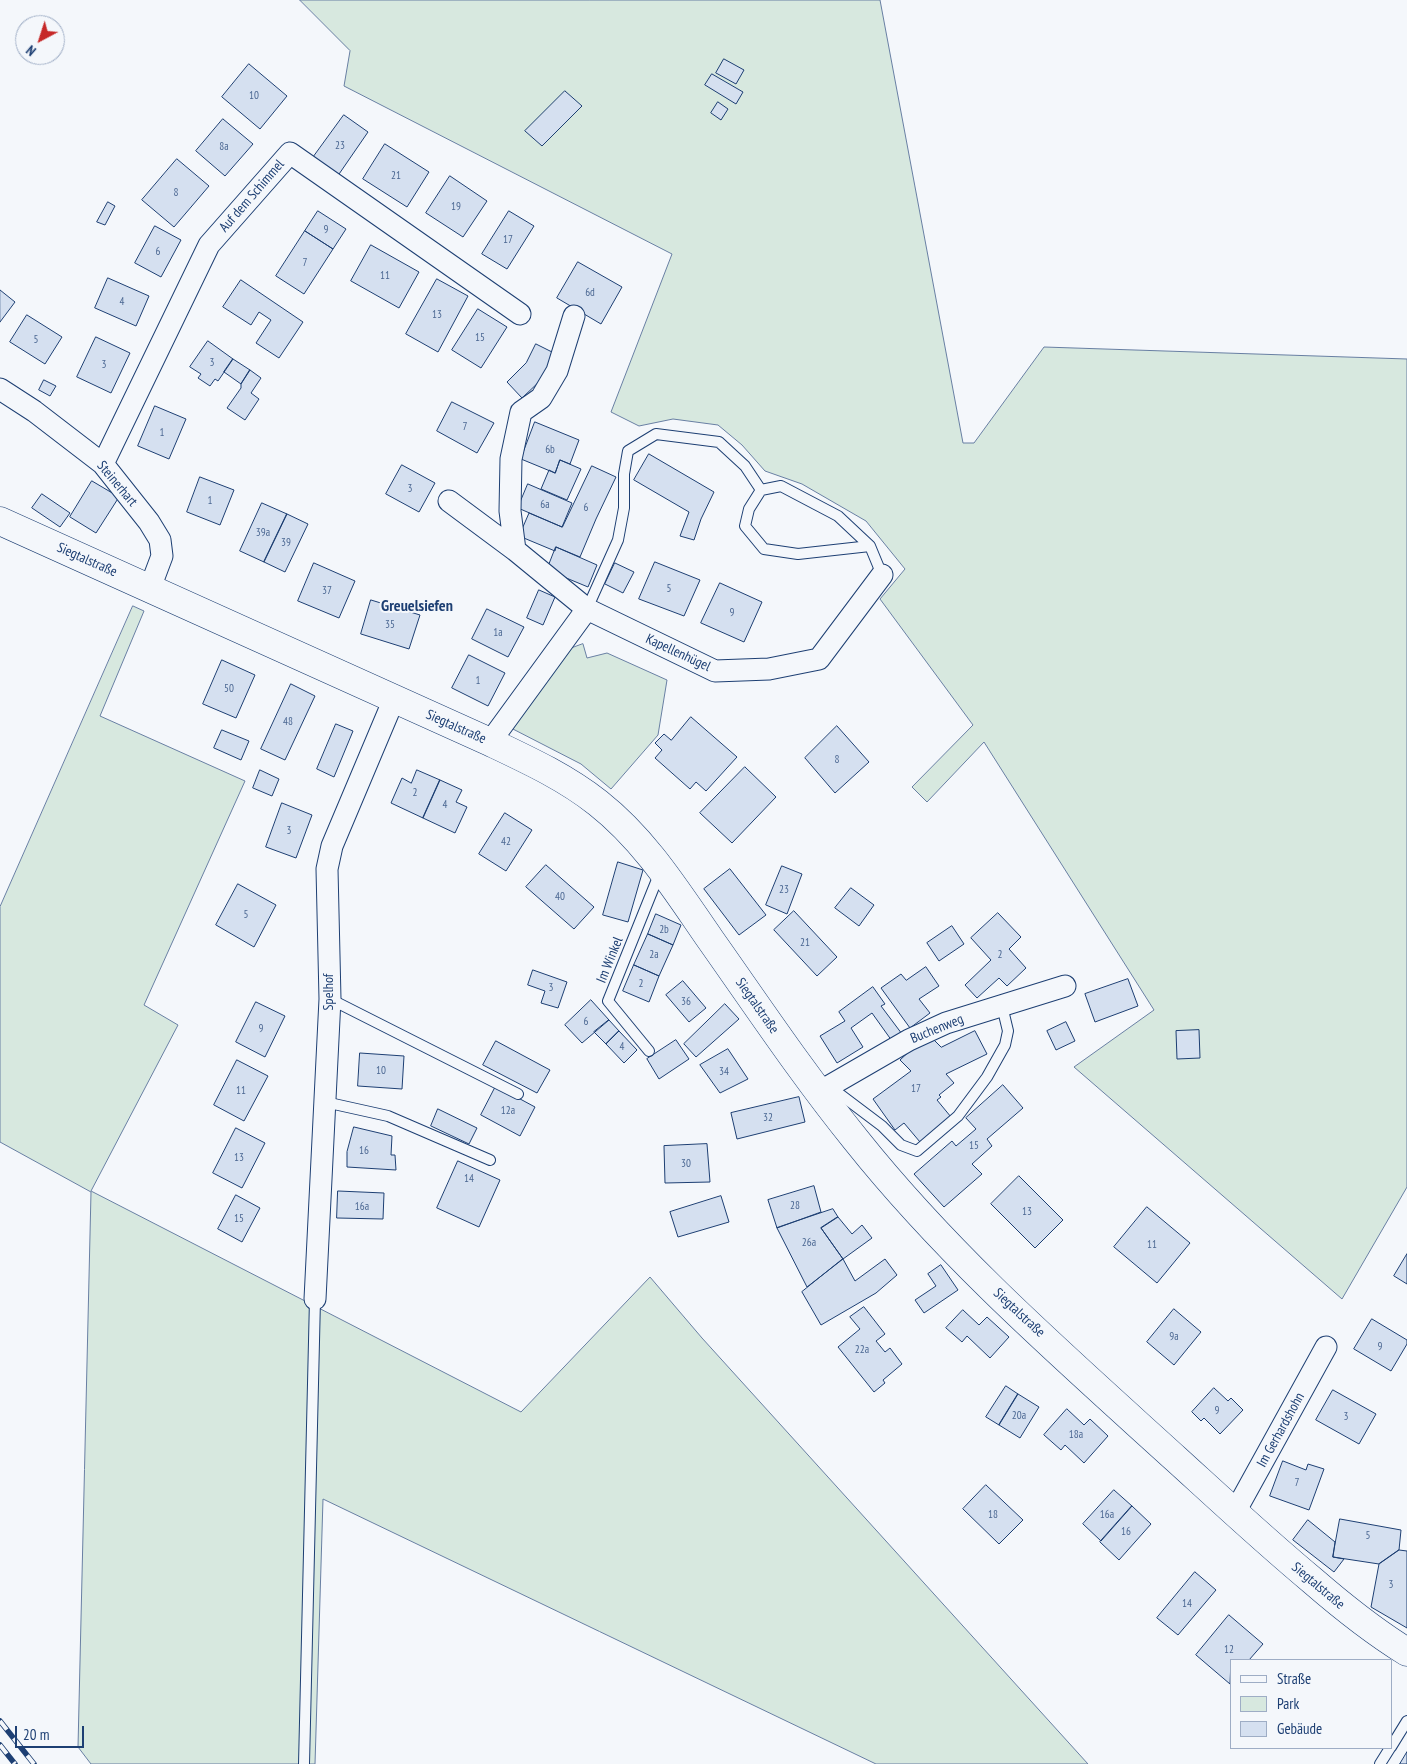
<!DOCTYPE html>
<html>
<head>
<meta charset="utf-8">
<style>
  body { margin:0 }
  #map { position:relative; width:1407px; height:1764px; overflow:hidden; background:#f4f7fb; font-family:"PT Sans Narrow",sans-serif }
  canvas { display:block }
  .legend { position:absolute; left:1230px; top:1659px; width:162px; height:90px; box-sizing:border-box; background:#f4f7fb; border:1px solid #9eadc5; margin:0; padding:6px 9px; list-style:none; font-size:15px; color:#1d3f73 }
  .legend li { display:flex; align-items:center; gap:10px; height:25px }
  .legend b { width:25px; border:1px solid #9eadc5 }
  .north { position:absolute; left:15px; top:15px; width:50px; height:50px; box-sizing:border-box; background:#f4f7fb; border:1px solid #9eadc5; border-radius:50%; rotate:220deg; font-size:14px; font-weight:700; line-height:20px; text-align:center; color:#1d3f73 }
  .north::after { content:''; display:block; margin:auto; width:18px; height:22px; background:#c62828; clip-path:polygon(50% 0,100% 100%,50% 72%,0 100%) }
  .scale { position:absolute; left:15px; top:1726px; width:69px; height:22px; box-sizing:border-box; border:2px solid #1d3f73; border-top:0; padding-left:6px; font-size:15px; line-height:18px; white-space:nowrap; color:#1d3f73; -webkit-text-stroke:4px #f4f7fb; paint-order:stroke }
</style>
</head>
<body>
<div id="map">
<canvas width="1407" height="1764"></canvas>
<ul class="legend">
<li><b style="height:6px;background:#f4f7fb"></b>Straße</li>
<li><b style="height:14px;background:#d7e8df"></b>Park</li>
<li><b style="height:14px;background:#d5e0f0"></b>Gebäude</li>
</ul>
<div class="north">N</div>
<div class="scale">20 m</div>
</div>
<script>
const g = document.querySelector('canvas').getContext('2d');
g.lineJoin = 'round';
function fillPath(path, color) { g.fillStyle = color; g.fill(path, 'evenodd'); }
function trace(path, color, width, dash) { g.strokeStyle = color; g.lineWidth = width; g.lineCap = dash ? 'butt' : 'round'; g.setLineDash(dash || []); g.stroke(path); }
function write(font, color, halo, rows, align = 'center') {
  g.font = font + ' "PT Sans Narrow",sans-serif'; g.lineWidth = 4; g.setLineDash([]); g.textBaseline = 'middle'; g.strokeStyle = halo; g.fillStyle = color; for (const [text, x, y, turn = 0] of rows) {
    g.save(); g.translate(x, y); g.rotate((+turn || 0) * Math.PI / 180); g.textAlign = isNaN(turn) ? turn : align; if (halo) g.strokeText(text, 0, 0); g.fillText(text, 0, 0); g.restore();
  }
}
const green = new Path2D(`
  M300,0H880L963,443H974L1044,347L1407,359V1187L1342,1299L1074,1067L1154,1010L984,742L927,802L912,787L973,725L880,599L905,569L866,521L802,484L765,471L742,445L718,425L673,419L639,426L611,412L672,254L344,86L350,51Z
  M133,606L144,611L100,716L245,781L144,1005L178,1025L91,1191L521,1412L650,1277L702,1338L1088,1764H876L323,1499L315,1764H91L78,1747L91,1192L0,1142V907Z
  M583,644L587,658L607,653L667,680L658,735L611,789L581,764L509,727L561,652Z`);
const building = new Path2D(`
  M724,59L744,70L736,84L716,73Z
  M249,64L287,96L260,129L222,97Z
  M712,74L743,92L736,104L705,85Z
  M565,91L582,106L542,146L525,131Z
  M718,102L728,109L721,120L711,113Z
  M344,115L368,132L337,177L312,159Z
  M223,119L253,144L225,176L196,151Z
  M385,144L429,172L407,207L363,179Z
  M177,159L209,186L174,227L142,200Z
  M450,176L487,201L463,237L426,213Z
  M108,202L115,206L105,225L97,222Z
  M318,211L346,229L333,249L305,231Z
  M509,211L534,226L507,269L482,254Z
  M155,226L181,240L161,277L135,263Z
  M305,231L333,249L304,294L276,276Z
  M371,245L419,272L399,308L351,281Z
  M578,262L622,287L601,324L557,298Z
  M108,278L149,296L136,326L95,308Z
  M437,279L468,296L438,352L406,334Z
  M241,280L303,322L279,358L256,343L271,320L259,312L251,325L223,307Z
  M0,290L15,302L0,322Z
  M478,309L507,327L481,368L452,350Z
  M27,315L62,337L45,364L10,342Z
  M96,337L130,353L111,393L77,377Z
  M208,341L233,359L218,381L215,379L210,386L198,378L201,374L190,367Z
  M536,344L554,353L541,380L522,398L507,382L526,363Z
  M233,359L250,370L241,384L224,372Z
  M250,370L261,378L251,393L259,399L245,420L227,408L241,388V384Z
  M44,380L56,386L50,396L39,390Z
  M452,402L494,423L477,453L437,431Z
  M155,406L186,419L169,459L138,446Z
  M535,422L579,440L570,464L560,460L555,473L521,459Z
  M649,454L714,492L701,519L694,540L680,536L689,512L634,480Z
  M560,460L581,469L567,500L541,489L549,470L555,473Z
  M402,465L435,483L419,512L386,494Z
  M592,466L616,477L596,519L580,557L556,547L555,551L519,536L529,513L562,527Z
  M200,477L234,490L220,525L187,512Z
  M92,481L119,497L96,533L70,517Z
  M528,484L572,503L562,527L518,508Z
  M42,494L70,513L60,527L32,508Z
  M262,503L287,514L264,562L240,551Z
  M287,514L308,524L285,572L264,562Z
  M556,547L597,565L588,587L547,570Z
  M655,562L700,580L684,616L639,599Z
  M314,563L355,581L339,618L298,601Z
  M615,563L634,572L623,593L605,584Z
  M720,583L762,602L744,642L701,623Z
  M539,590L555,597L543,625L527,618Z
  M371,600L420,615L409,649L361,634Z
  M487,609L524,627L508,657L472,639Z
  M469,655L505,673L488,706L452,688Z
  M222,660L255,675L236,718L203,704Z
  M291,684L315,696L285,760L261,749Z
  M691,717L737,757L706,791L696,782L690,789L655,758L662,750L655,743L664,734L671,740Z
  M336,724L353,731L334,777L317,769Z
  M837,726L869,762L835,793L805,758Z
  M222,730L249,741L241,760L214,748Z
  M745,767L776,797L732,843L700,813Z
  M260,770L279,779L272,796L253,788Z
  M417,770L440,780L423,818L391,803L402,778L411,783Z
  M440,780L462,790L456,802L467,807L455,833L423,818Z
  M282,803L312,815L296,858L266,847Z
  M505,813L532,830L506,871L479,854Z
  M618,862L643,870L628,922L603,915Z
  M546,865L594,907L574,929L526,887Z
  M782,866L802,874L787,914L766,905Z
  M730,869L766,915L739,935L704,889Z
  M238,884L276,905L254,947L216,925Z
  M851,888L874,905L859,926L835,908Z
  M794,911L837,957L817,976L774,930Z
  M998,913L1021,937L1009,949L1026,968L1007,986L999,978L977,998L965,985L991,960L971,938Z
  M656,914L681,925L673,945L648,934Z
  M952,926L964,944L939,961L927,943Z
  M648,934L673,945L659,976L634,965Z
  M634,965L659,976L649,1002L623,991Z
  M926,967L939,986L919,999L930,1013L910,1028L881,988L901,974L906,980Z
  M533,970L567,982L558,1008L541,1003L545,991L528,985Z
  M1128,979L1138,1006L1095,1022L1085,994Z
  M683,981L706,1008L689,1022L666,995Z
  M873,987L885,1004L881,1006L902,1034L892,1041L872,1013L851,1028L863,1047L837,1063L820,1036L845,1021L839,1012Z
  M591,1000L609,1020L582,1043L565,1025Z
  M256,1002L285,1016L265,1057L236,1042Z
  M725,1004L739,1019L696,1057L684,1044Z
  M609,1020L619,1031L606,1044L594,1032Z
  M1066,1022L1075,1041L1056,1050L1047,1031Z
  M1199,1030L1200,1058L1177,1059L1176,1031Z
  M619,1031L637,1050L624,1063L606,1044Z
  M975,1031L987,1054L946,1074L954,1083L939,1095L941,1097L937,1100L951,1117L920,1142L904,1123L895,1130L873,1099L911,1071L900,1060L928,1034L941,1047Z
  M676,1040L689,1059L659,1079L647,1059Z
  M496,1041L550,1070L537,1093L483,1065Z
  M728,1049L748,1079L720,1093L700,1065Z
  M360,1053L404,1056L402,1089L358,1086Z
  M237,1060L268,1076L244,1121L214,1105Z
  M1003,1085L1023,1108L987,1139L992,1146L972,1164L982,1174L944,1207L914,1174L952,1141L956,1146L976,1129L966,1118Z
  M496,1086L535,1107L520,1136L481,1115Z
  M799,1097L805,1122L737,1139L731,1113Z
  M438,1109L477,1128L469,1144L431,1126Z
  M354,1127L392,1136L391,1155H395L396,1170L347,1167V1152Z
  M236,1128L265,1143L242,1188L213,1173Z
  M707,1144L710,1182L665,1183L664,1146Z
  M458,1161L500,1180L479,1227L437,1208Z
  M1019,1176L1063,1220L1035,1248L991,1204Z
  M814,1186L821,1212L777,1228L768,1200Z
  M338,1191L384,1193L383,1219L337,1218Z
  M236,1195L260,1208L242,1242L218,1229Z
  M721,1196L729,1222L678,1237L670,1212Z
  M1147,1207L1190,1243L1157,1283L1114,1247Z
  M833,1209L838,1217L821,1228L843,1259L807,1287L777,1228Z
  M838,1217L852,1234L862,1225L872,1238L843,1259L821,1228Z
  M1407,1254V1284L1394,1276Z
  M843,1259L855,1281L885,1259L897,1275L876,1293L821,1325L802,1292Z
  M941,1265L958,1290L924,1313L915,1300L936,1286L928,1274Z
  M864,1307L885,1334L876,1341L885,1352L890,1348L902,1364L883,1380L885,1383L874,1392L838,1347L860,1329L850,1317Z
  M1174,1309L1201,1332L1174,1365L1147,1342Z
  M963,1310L979,1325L987,1317L1009,1337L990,1358L967,1336L962,1342L946,1328Z
  M1372,1319L1407,1340V1344L1391,1371L1354,1349Z
  M1006,1386L1018,1394L999,1425L986,1417Z
  M1214,1388L1228,1401L1231,1398L1243,1410L1220,1434L1204,1418L1201,1421L1192,1412Z
  M1333,1390L1376,1414L1359,1444L1316,1420Z
  M1018,1394L1039,1407L1020,1438L999,1425Z
  M1067,1409L1084,1425L1090,1419L1108,1436L1084,1463L1065,1445L1061,1450L1044,1435Z
  M1283,1461L1306,1470L1308,1464L1324,1469L1309,1510L1270,1496Z
  M986,1485L1023,1520L999,1544L963,1509Z
  M1114,1490L1132,1506L1101,1541L1083,1524Z
  M1132,1506L1151,1524L1119,1560L1100,1542Z
  M1340,1519L1401,1530L1399,1550L1379,1564L1333,1557Z
  M1308,1520L1335,1542L1333,1557L1344,1559L1334,1572L1293,1540Z
  M1399,1550L1407,1551V1628L1371,1607L1379,1564Z
  M1195,1572L1216,1590L1178,1635L1157,1618Z
  M1229,1615L1263,1644L1249,1660H1231L1230,1684L1196,1655Z
  M1407,1752V1764H1400Z`);
const lane = new Path2D(`
  M870,546L798,554L764,549L745,526L749,509L761,490L781,486L838,516L870,546L882,575
  M587,609L618,540L624,508V474L628,451L656,434L719,442L745,466L761,490
  M330,999L518,1094
  M649,1051L608,1001L660,872
  M829,1086L882,1126L901,1145L917,1151L958,1116L987,1077L1005,1045L1008,1031L1002,1006
  M325,1102L388,1116L490,1160
  M1391,1747L1407,1721
  M304,1764L315,1299
  M1380,1764L1390,1748`);
const street = new Path2D(`
  M574,316L557,371L541,398L521,412L511,459L510,511L515,550L587,609
  M0,389L34,411L103,464L149,522L160,540L162,556L150,588
  M103,464L209,245L290,153L520,314
  M449,501L515,550
  M490,742L587,609L715,671L769,669L819,659L882,575
  M819,1092L909,1040L946,1023L1065,986
  M315,1299L330,999L327,869L332,846L394,699
  M1235,1512L1326,1347`);
const secondary = new Path2D(`
  M0,521L490,742C528,760 565,777 598,803C645,840 676,890 710,939C758,1007 804,1076 856,1140C950,1258 1065,1358 1176,1459C1221,1500 1266,1542 1313,1581C1343,1607 1373,1631 1407,1652`);
const rail = new Path2D(`
  M0,1721L34,1764
  M0,1745L15,1764`);
const numberNames = [
  ["10",254,96],
  ["23",340,146],
  ["8a",224,147],
  ["21",396,176],
  ["8",176,193],
  ["19",456,207],
  ["9",326,230],
  ["17",508,240],
  ["6",158,252],
  ["7",305,263],
  ["11",385,276],
  ["6d",590,293],
  ["4",122,302],
  ["13",437,315],
  ["15",480,338],
  ["5",36,340],
  ["3",212,363],
  ["3",104,365],
  ["7",465,427],
  ["1",162,433],
  ["6b",550,450],
  ["3",410,489],
  ["1",210,501],
  ["6a",545,505],
  ["6",586,508],
  ["39a",263,533],
  ["39",286,543],
  ["5",669,589],
  ["37",327,591],
  ["9",732,613],
  ["35",390,625],
  ["1a",498,633],
  ["1",478,681],
  ["50",229,689],
  ["48",288,722],
  ["8",837,760],
  ["2",415,793],
  ["4",445,805],
  ["3",289,831],
  ["42",506,842],
  ["23",784,890],
  ["40",560,897],
  ["5",246,915],
  ["2b",664,930],
  ["21",805,943],
  ["2a",654,955],
  ["2",1000,955],
  ["2",641,984],
  ["3",551,988],
  ["36",686,1002],
  ["6",586,1022],
  ["9",261,1029],
  ["4",622,1047],
  ["10",381,1071],
  ["34",724,1072],
  ["17",916,1089],
  ["11",241,1091],
  ["12a",508,1111],
  ["32",768,1118],
  ["15",974,1146],
  ["16",364,1151],
  ["13",239,1158],
  ["30",686,1164],
  ["14",469,1179],
  ["28",795,1206],
  ["16a",362,1207],
  ["13",1027,1212],
  ["15",239,1219],
  ["26a",809,1243],
  ["11",1152,1245],
  ["9a",1174,1337],
  ["9",1380,1347],
  ["22a",862,1350],
  ["9",1217,1411],
  ["20a",1019,1416],
  ["3",1346,1417],
  ["18a",1076,1435],
  ["7",1297,1483],
  ["18",993,1515],
  ["16a",1107,1515],
  ["16",1126,1532],
  ["5",1368,1536],
  ["3",1391,1585],
  ["14",1187,1604],
  ["12",1229,1650]
];
const streetNames = [
  ["Auf dem Schimmel",252,196,-49],
  ["Steinerhart",117,484,50],
  ["Siegtalstraße",87,560,24],
  ["Kapellenhügel",678,653,25],
  ["Siegtalstraße",456,727,24],
  ["Im Winkel",610,960,-68],
  ["Spelhof",329,992,-90],
  ["Siegtalstraße",757,1006,55],
  ["Buchenweg",937,1029,-22],
  ["Siegtalstraße",1019,1313,43],
  ["Im Gerhardshohn",1281,1430,-61],
  ["Siegtalstraße",1318,1586,40]
];
const quarterNames = [
  ["Greuelsiefen",417,606]
];
fillPath(green, '#d7e8df');
trace(green, '#687fa3', 1);
fillPath(building, '#d5e0f0');
trace(building, '#1d3f73', 1);
trace(lane, '#1d3f73', 12);
trace(street, '#1d3f73', 23);
trace(secondary, '#1d3f73', 29);
trace(lane, '#f4f7fb', 10);
trace(street, '#f4f7fb', 21);
trace(secondary, '#f4f7fb', 28);
trace(rail, '#1d3f73', 5.5);
trace(rail, '#f4f7fb', 4, [11]);
write('11px', '#4b6792', null, numberNames);
write('14px', '#1d3f73', '#f4f7fb', streetNames);
write('bold 16px', '#1d3f73', '#f4f7fb', quarterNames);
</script>
</body>
</html>
